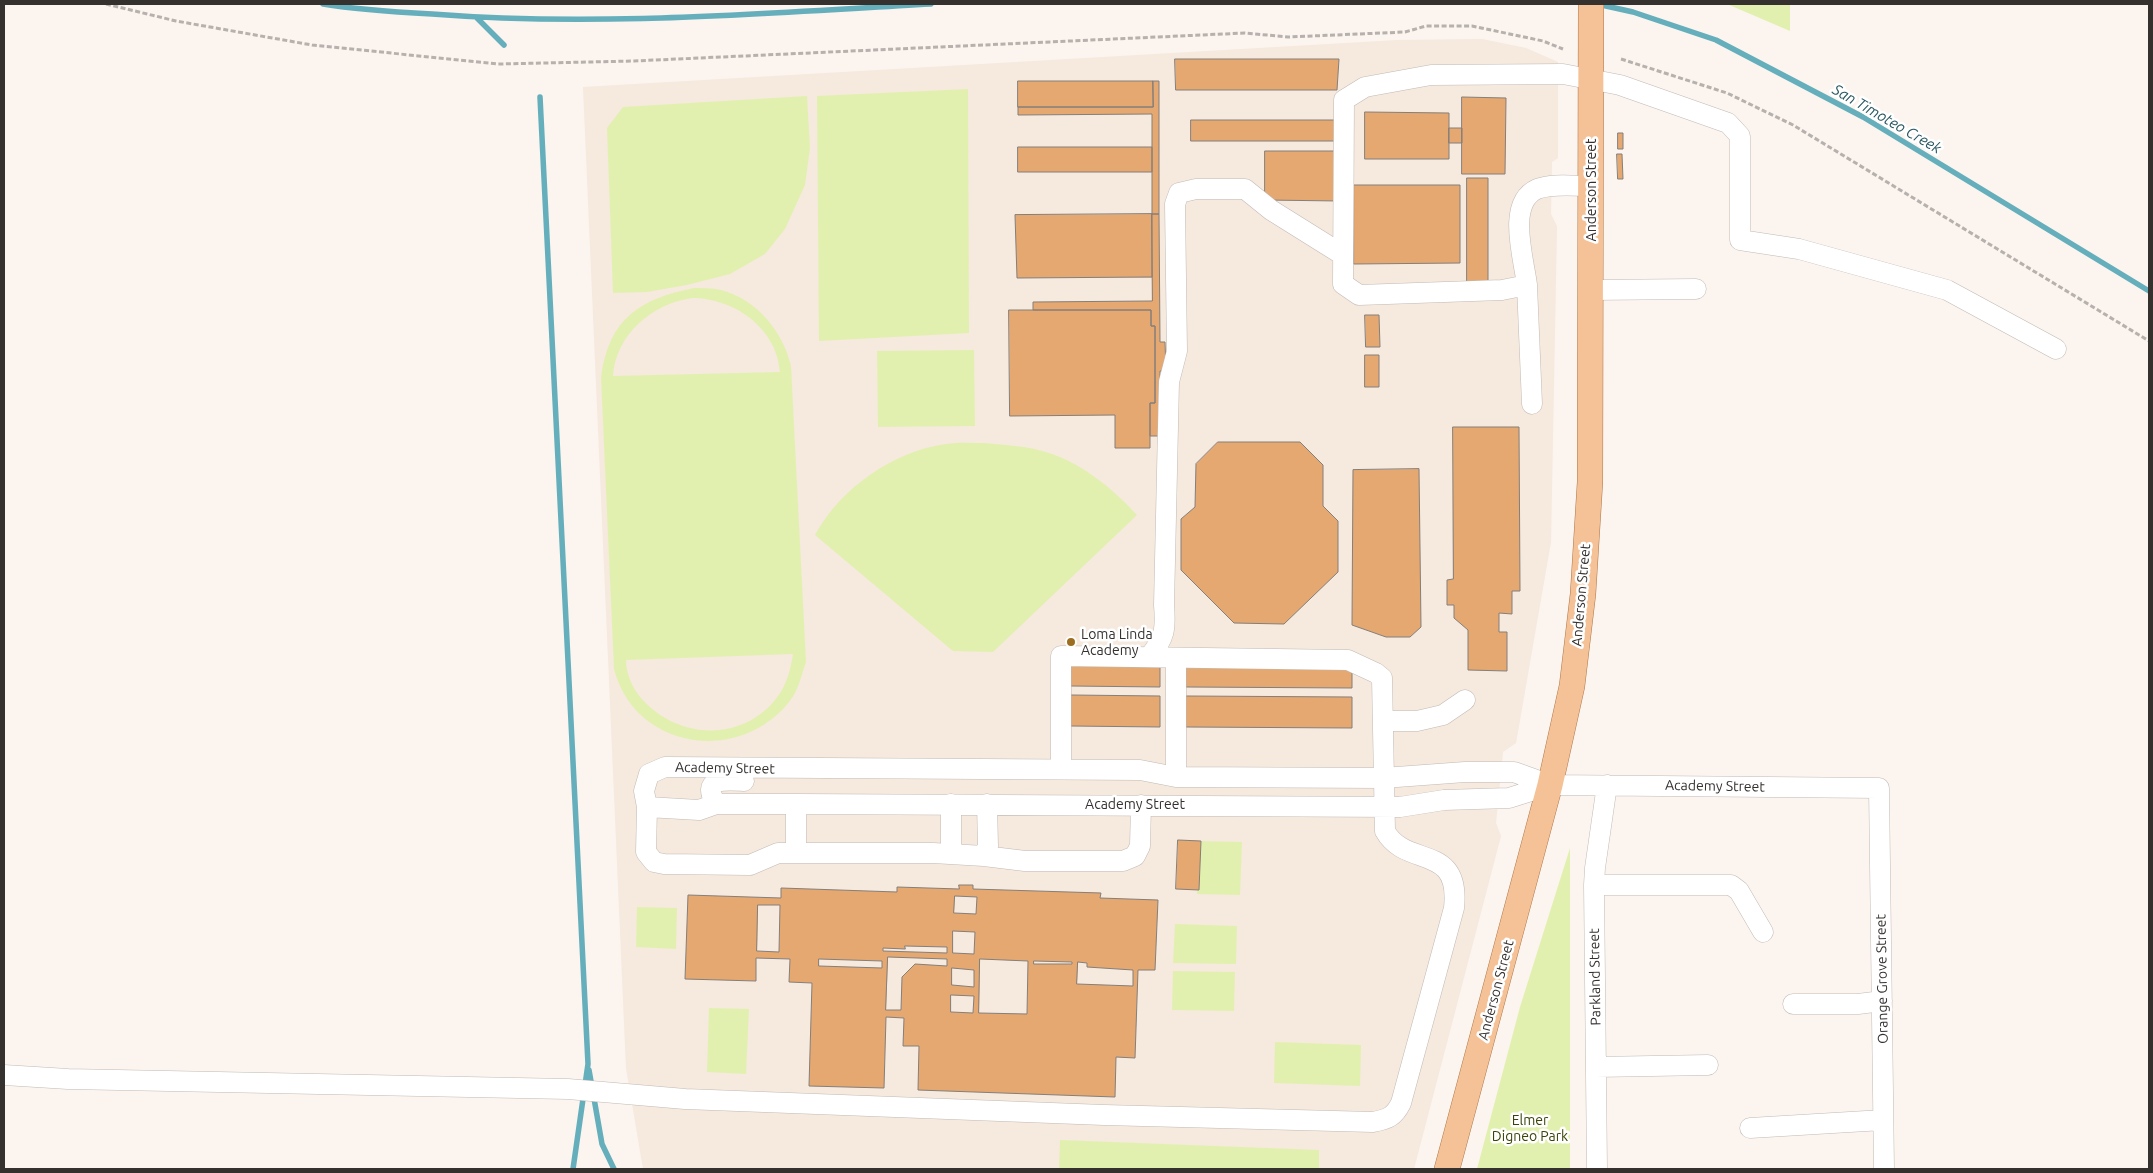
<!DOCTYPE html>
<html>
<head>
<meta charset="utf-8">
<style>
  body { margin:0 }
  #map { position:relative; width:2153px; height:1173px; overflow:hidden; background:#fbf4ef; font-family:Ubuntu,sans-serif }
  canvas { display:block }
  .frame { position:absolute; inset:0; border:5px solid #34312f; pointer-events:none }
</style>
</head>
<body>
<div id="map">
<canvas width="2153" height="1173"></canvas>
<div class="frame"></div>
</div>
<script>
const g = document.querySelector('canvas').getContext('2d');
g.lineJoin = 'round';
function fillPath(path, color) { g.fillStyle = color; g.fill(path, 'evenodd'); }
function trace(path, color, width, dash) { g.strokeStyle = color; g.lineWidth = width; g.lineCap = dash ? 'butt' : 'round'; g.setLineDash(dash || []); g.stroke(path); }
function write(font, color, halo, rows, align = 'center') {
  g.font = font + ' Ubuntu,sans-serif'; g.lineWidth = 5; g.setLineDash([]); g.textBaseline = 'middle'; g.strokeStyle = halo; g.fillStyle = color; for (const [text, x, y, turn = 0] of rows) {
    g.save(); g.translate(x, y); g.rotate((+turn || 0) * Math.PI / 180); g.textAlign = isNaN(turn) ? turn : align; if (halo) g.strokeText(text, 0, 0); g.fillText(text, 0, 0); g.restore();
  }
}
const built = new Path2D(`
  M1482,39L1526,48L1558,62V158L1552,162L1551,214L1557,226L1551,542L1516,743L1503,752L1496,823L1501,836L1414,1169H643L626,1068L583,87L1398,40Z`);
const green = new Path2D(`
  M1727,4H1790V31Z
  M968,89L969,333L819,341L817,96Z
  M807,96L810,148L805,185L785,229L765,254L730,274L687,285L647,292L613,293L607,128L623,107Z
  M694,288C702,288 712,288 721,290C756,299 783,331 791,366L806,662C802,673 799,688 792,698C743,766 635,751 614,669L601,377C609,319 639,299 694,288ZM692,298C734,298 777,328 780,372L613,376C616,334 652,304 692,298ZM793,654C791,667 788,679 782,690C750,743 679,742 641,698C632,688 626,673 626,660Z
  M974,350L975,426L878,427L877,351Z
  M984,443C1006,445 1029,446 1049,453C1083,464 1113,489 1137,515L993,652L953,651L815,535C840,489 893,451 946,444C958,442 972,443 984,443Z
  M1198,841L1242,842L1240,895L1197,894Z
  M1570,848V1169H1477L1520,1007Z
  M637,907L677,908L676,949L636,947Z
  M1175,924L1237,926L1236,964L1173,963Z
  M1173,971L1235,972L1234,1011L1172,1010Z
  M709,1008L749,1009L746,1074L707,1072Z
  M1275,1042L1361,1045L1360,1086L1274,1083Z
  M1060,1140L1319,1150V1169H1059Z`);
const stream = new Path2D(`
  M323,4C359,10 395,12 432,14C598,27 765,13 931,4
  M1597,4L1633,12L1716,40L1863,117L2149,291
  M477,18L504,45
  M540,97L588,1064L573,1169
  M589,1070L602,1144L614,1169`);
const building = new Path2D(`
  M1175,59H1339L1337,90H1176Z
  M1018,81H1153V107H1018Z
  M1153,81H1159V214H1152V114L1018,115V107H1153Z
  M1462,97L1506,98L1505,174H1462Z
  M1365,112L1449,113V159H1365Z
  M1191,120H1336V141H1191Z
  M1449,128H1462V143H1449Z
  M1618,133H1623V149H1618Z
  M1018,147H1152V172H1018Z
  M1265,151H1339V201L1265,200Z
  M1617,154H1622L1623,179H1618Z
  M1467,178H1488V285H1467Z
  M1354,185H1460V263L1354,264Z
  M1152,214V277L1017,278L1015,215Z
  M1152,214H1159L1160,342H1165L1166,371H1160V436H1150V403H1155V326H1151V310H1033V302L1152,301Z
  M1009,310H1151V326H1155V403H1150V448H1115V415L1010,416Z
  M1365,315H1379L1380,347H1366Z
  M1365,355H1379V387H1365Z
  M1453,427H1519L1520,591H1512V614L1499,613V632H1507V671L1468,670V630L1454,618V605H1447V580L1453,579Z
  M1218,442H1300L1323,465V506L1338,521V572L1284,624L1234,623L1181,570V519L1195,507L1196,464Z
  M1419,469L1421,627L1410,637H1386L1352,625L1353,470Z
  M1071,665L1160,666V687L1071,686Z
  M1186,666L1352,667V688L1186,687Z
  M1071,695L1160,696V727L1071,726Z
  M1186,696L1352,697V728L1186,727Z
  M1178,840L1201,841L1199,890L1176,889Z
  M959,885H973V889L1101,893L1100,898L1158,900L1155,970H1138L1135,1058L1116,1057L1115,1097L918,1090L919,1046H903L904,1018L886,1017L884,1088L809,1086L812,983L789,982L790,959L756,958V981L685,979L688,895L781,898V888L897,892V887L959,889ZM955,896L977,897L976,914L954,913ZM758,905H780L779,952L757,951ZM953,931L975,932L974,954L953,953ZM905,946L947,947V953L883,951V948L905,949ZM888,957L947,959V966L915,964L902,977L901,1010H886ZM819,959L882,961V968L819,966ZM980,959L1028,961L1027,1014L979,1013ZM1034,961L1072,962V964H1034ZM1078,962L1087,963V967L1133,970V986L1077,984ZM952,968L974,970V987L952,985ZM951,995L974,996L973,1013L951,1012Z`);
const path = new Path2D(`
  M106,4L176,21L312,45L498,64L634,61L1245,33L1288,37L1405,32L1426,26H1472L1543,41L1563,49
  M1621,59L1727,93L1793,125L2149,341`);
const minor = new Path2D(`
  M1591,186C1574,186 1552,183 1537,189C1506,203 1524,259 1527,285L1502,290L1359,295L1343,284L1344,100L1365,87L1431,75L1563,74L1620,85L1728,123L1740,136V240L1799,249L1947,290L2056,349
  M1527,285L1532,404
  M1591,290L1696,289
  M1149,657C1165,638 1166,629 1164,605L1169,382L1177,351L1175,204L1179,193L1196,189H1245L1271,210L1343,255
  M1176,658V777
  M1383,721H1417L1443,715L1465,700
  M716,804C700,777 726,780 744,781
  M951,804V846L955,854
  M1141,805L1140,846L1135,856L1123,861H1025L984,856L933,853H778L750,865L664,864L654,862L646,852L647,807L644,791L649,774L665,767L1140,770L1176,777L1383,778L1465,772H1514L1550,785
  M647,807L699,810L716,804H796L1400,807L1444,800L1509,798L1550,785L1879,788L1884,1169
  M796,853V804
  M984,856L988,846L987,804
  M1594,885H1731L1739,891L1763,932
  M1793,1004H1858L1882,1001
  M1596,1067L1708,1065
  M4,1075L68,1079L568,1089L685,1099L1104,1115L1373,1122C1388,1119 1394,1117 1401,1103L1454,908C1461,842 1406,869 1385,831L1382,678L1376,673L1348,660L1061,656V769
  M1750,1128L1883,1120
  M1597,1169L1594,885L1595,868L1607,785`);
const major = new Path2D(`
  M1447,1169L1550,785L1572,686L1583,594L1590,482L1591,4`);
const markers = [
  [1071,642,5,"#9d6d20"]
];
const streetNames = [
  ["Anderson Street",1591,190,-90],
  ["Anderson Street",1581,595,-85],
  ["Academy Street",725,768,1],
  ["Academy Street",1715,786,1],
  ["Academy Street",1135,804],
  ["Parkland Street",1595,977,-91],
  ["Orange Grove Street",1882,979,-91],
  ["Anderson Street",1496,990,-75]
];
const poiNames = [
  ["Loma Linda",1081,634],
  ["Academy",1081,650]
];
const parkNames = [
  ["Elmer",1530,1120],
  ["Digneo Park",1530,1136]
];
const waterNames = [
  ["San Timoteo Creek",1887,119,30]
];
fillPath(built, '#f6e9de');
fillPath(green, '#e2f0af');
trace(stream, '#65aebb', 5.5);
fillPath(building, '#e5a870');
trace(building, '#857f7a', 1);
trace(minor, '#c1bab5', 21);
trace(major, '#ad7545', 26);
trace(path, '#b7b1ad', 3, [5, 2.5]);
trace(minor, '#fff', 20);
trace(major, '#f5c297', 25);
for (const [x, y, r, color] of markers) { const dot = new Path2D(); dot.arc(x, y, r, 0, 2 * Math.PI); g.fillStyle = color; g.fill(dot); trace(dot, '#fff', 2); }
write('14px', '#34312f', '#fff', streetNames);
write('14px', '#34312f', '#fff', poiNames, 'left');
write('14px', '#3b4308', '#fff', parkNames);
write('italic 15px', '#285760', '#fff', waterNames);
</script>
</body>
</html>
